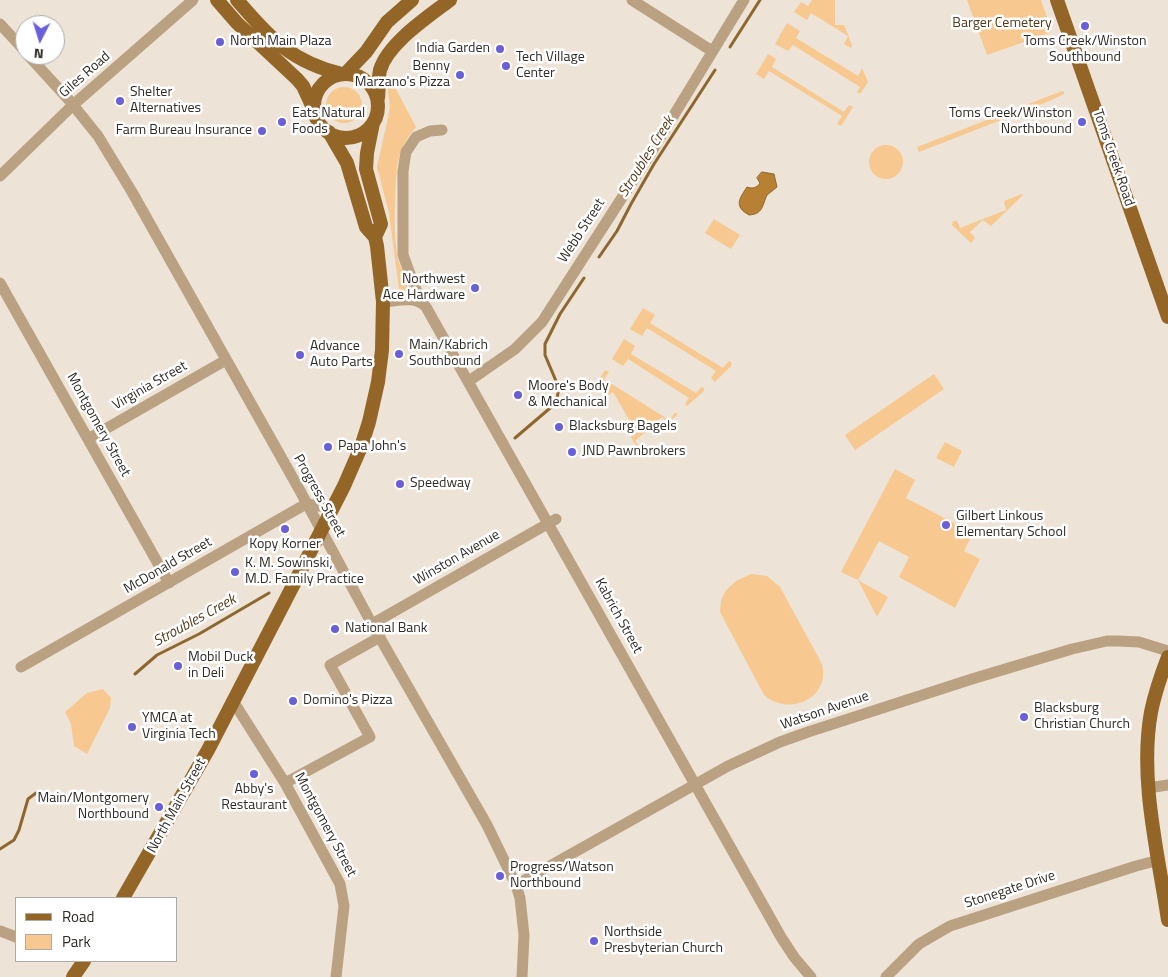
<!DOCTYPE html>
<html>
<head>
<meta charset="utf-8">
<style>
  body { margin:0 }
  #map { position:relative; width:1168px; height:977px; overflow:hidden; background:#ede3d6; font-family:"Titillium Web",sans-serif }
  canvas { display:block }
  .legend { position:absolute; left:15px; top:897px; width:162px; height:65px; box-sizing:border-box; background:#fff; border:1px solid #acaba9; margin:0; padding:6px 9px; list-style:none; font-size:15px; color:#302c27 }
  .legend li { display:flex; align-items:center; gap:10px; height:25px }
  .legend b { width:25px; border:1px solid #acaba9 }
  .north { position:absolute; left:15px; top:15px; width:50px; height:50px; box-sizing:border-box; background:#fff; border:1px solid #acaba9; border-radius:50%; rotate:185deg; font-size:14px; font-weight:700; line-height:20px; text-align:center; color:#302c27 }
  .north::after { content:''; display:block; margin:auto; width:18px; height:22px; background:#6960d9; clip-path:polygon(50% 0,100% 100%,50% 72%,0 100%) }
</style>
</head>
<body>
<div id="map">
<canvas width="1168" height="977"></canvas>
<ul class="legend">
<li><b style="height:6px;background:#936628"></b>Road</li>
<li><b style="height:14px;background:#f7c990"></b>Park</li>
</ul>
<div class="north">N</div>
</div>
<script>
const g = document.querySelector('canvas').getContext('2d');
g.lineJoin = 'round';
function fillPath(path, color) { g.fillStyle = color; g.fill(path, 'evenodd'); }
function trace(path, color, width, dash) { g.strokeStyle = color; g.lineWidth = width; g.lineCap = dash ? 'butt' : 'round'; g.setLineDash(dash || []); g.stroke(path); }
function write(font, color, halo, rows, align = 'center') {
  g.font = font + ' "Titillium Web",sans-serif'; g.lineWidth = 5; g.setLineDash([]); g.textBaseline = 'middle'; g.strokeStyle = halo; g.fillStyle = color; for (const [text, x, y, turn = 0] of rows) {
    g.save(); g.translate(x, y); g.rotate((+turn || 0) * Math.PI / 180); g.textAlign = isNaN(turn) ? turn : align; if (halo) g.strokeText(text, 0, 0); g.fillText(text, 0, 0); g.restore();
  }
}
const green = new Path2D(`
  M812,0H835V25H844L852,45L851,48L844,44L848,36L811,13L807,20L794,12L801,2L808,6Z
  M967,0H1041L1052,32L987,55Z
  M787,23L800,31L796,38L858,76L862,68L868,82L860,94L857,92L860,87L793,45L788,51L775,44Z
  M768,54L776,59L772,67L844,112L849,105L853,107L841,126L837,124L842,116L769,71L764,79L756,74Z
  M389,76L416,127C406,138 400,151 397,166C395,195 393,226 397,255C398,267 409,277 408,288L404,291L399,289L389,213L377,167L388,118L390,106L387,82Z
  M326 105a18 18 0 1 1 36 0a18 18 0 1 1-36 0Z
  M1062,91L1064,92V94L1047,102L919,152L917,147Z
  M869 162a17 17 0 1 1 34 0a17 17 0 1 1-34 0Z
  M1022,194L1023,195L991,226L983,220L970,232L975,238L971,243L952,225L953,221H957L960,228L1006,210L1004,201Z
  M714,219L740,235L731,249L705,233Z
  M643,308L655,315L650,323L723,368L729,361L732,363L731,366L715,382L711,378L716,371L647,328L642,336L630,329Z
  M624,339L635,346L631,354L696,393L701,387L704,388V391L687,406L685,404L689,398L628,359L623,366L612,359Z
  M605,370L609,372L604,379L669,420L675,413H677V415L668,423L662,417L635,441L641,448L639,451L631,437L637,433L613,392L606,396L597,382Z
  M934,374L944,389L855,450L845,435Z
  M945,442L962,451L954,467L936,458Z
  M895,469L915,480L906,498L973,533L964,551L980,559L955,608L899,577L909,557L879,541L858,580L888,597L877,617L858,580L841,572Z
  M751,574L767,576L780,587L822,664C831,698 789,717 764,695L720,612L721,600L726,590L736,581Z
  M103,689L111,698L110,708L87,754L74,746L71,724L65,712L87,693Z`);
const water = new Path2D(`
  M762,172L774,174L777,187L767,195C762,206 763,214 749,215C733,206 740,198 747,187C752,189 757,188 760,183L757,178Z`);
const stream = new Path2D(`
  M730,47L760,0
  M599,257L617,231L631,204L654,164L715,70
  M515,438L556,403L558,393L556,381L545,355V344L560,314L584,278
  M135,674L157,655L199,634L269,593
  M0,849L14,840L19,830L28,799L36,793`);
const minor = new Path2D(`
  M632,0L712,51
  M0,24L25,51
  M28,55L69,100L98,136L132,192L299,489L372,624L487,825L516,885L520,898L524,935L522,977
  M0,176L73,105L193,0
  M0,283L169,583
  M417,300L416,290L403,255V171L406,152L416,137L430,131L442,130
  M383,302C397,301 415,295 426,307L781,937L794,957L811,977
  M469,381L515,349L542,322L652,151L744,0
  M88,439L226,360
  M372,624L556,519
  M21,667L306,504L332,508
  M233,701L285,783L340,884L344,906L336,977
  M285,783L370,737L330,665L380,637
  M1148,788L1168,785
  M516,885L728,766L780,742L808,732L972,679L1072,649L1107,641H1118L1139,642L1168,651
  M0,931L16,937
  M886,977L919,944L950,926L1136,866L1159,860`);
const major = new Path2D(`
  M217,0L237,23L297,79L303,86L315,112
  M237,0C270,38 291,62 342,74
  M1057,0L1168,317
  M345,74L366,52L387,22L412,0
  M314 106a32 32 0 1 1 64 0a32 32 0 1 1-64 0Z
  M378,98C379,89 378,79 380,70C388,43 428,17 450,0
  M373,123L367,153L366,169L381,224L375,237
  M1168,657C1161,675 1155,693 1151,712C1139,779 1158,853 1168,920
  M123,898L208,750L300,572L344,486L361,447L369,422L378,382L382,350L383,302L377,246L375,237L366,227L347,163L329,132
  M73,977L84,961`);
const markers = [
  [1085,26,5,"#6960d9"],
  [220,42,5,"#6960d9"],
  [500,49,5,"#6960d9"],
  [506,66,5,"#6960d9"],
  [460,75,5,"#6960d9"],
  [120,101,5,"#6960d9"],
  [282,122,5,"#6960d9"],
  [1082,122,5,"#6960d9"],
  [262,131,5,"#6960d9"],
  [475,288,5,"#6960d9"],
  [399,354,5,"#6960d9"],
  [300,355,5,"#6960d9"],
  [518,395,5,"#6960d9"],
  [559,427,5,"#6960d9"],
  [328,447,5,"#6960d9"],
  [572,452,5,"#6960d9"],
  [400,484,5,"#6960d9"],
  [946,525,5,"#6960d9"],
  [285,529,5,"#6960d9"],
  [235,572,5,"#6960d9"],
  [335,629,5,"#6960d9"],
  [178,666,5,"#6960d9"],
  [293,701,5,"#6960d9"],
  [1024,717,5,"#6960d9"],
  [132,727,5,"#6960d9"],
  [254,774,5,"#6960d9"],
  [159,807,5,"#6960d9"],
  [500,876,5,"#6960d9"],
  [594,941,5,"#6960d9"]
];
const parkNames = [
  ["Barger Cemetery",1002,24]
];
const poiNames = [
  ["North Main Plaza",230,42],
  ["Toms Creek/Winston",1085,42,"center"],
  ["Southbound",1085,58,"center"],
  ["India Garden",490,49,"right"],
  ["Tech Village",516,58],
  ["Center",516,74],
  ["Benny",450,67,"right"],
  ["Marzano's Pizza",450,83,"right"],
  ["Shelter",130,93],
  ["Alternatives",130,109],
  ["Eats Natural",292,114],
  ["Foods",292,130],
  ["Toms Creek/Winston",1072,114,"right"],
  ["Northbound",1072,130,"right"],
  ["Farm Bureau Insurance",252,131,"right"],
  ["Northwest",465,280,"right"],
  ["Ace Hardware",465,296,"right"],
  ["Main/Kabrich",409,346],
  ["Southbound",409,362],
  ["Advance",310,347],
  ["Auto Parts",310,363],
  ["Moore's Body",528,387],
  ["& Mechanical",528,403],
  ["Blacksburg Bagels",569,427],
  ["Papa John's",338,447],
  ["JND Pawnbrokers",582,452],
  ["Speedway",410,484],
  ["Gilbert Linkous",956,517],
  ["Elementary School",956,533],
  ["Kopy Korner",285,545,"center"],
  ["K. M. Sowinski,",245,564],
  ["M.D. Family Practice",245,580],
  ["National Bank",345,629],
  ["Mobil Duck",188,658],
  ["in Deli",188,674],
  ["Domino's Pizza",303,701],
  ["Blacksburg",1034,709],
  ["Christian Church",1034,725],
  ["YMCA at",142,719],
  ["Virginia Tech",142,735],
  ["Abby's",254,790,"center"],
  ["Restaurant",254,806,"center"],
  ["Main/Montgomery",149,799,"right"],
  ["Northbound",149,815,"right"],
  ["Progress/Watson",510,868],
  ["Northbound",510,884],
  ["Northside",604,933],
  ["Presbyterian Church",604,949]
];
const streetNames = [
  ["Giles Road",85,75,-41],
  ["Toms Creek Road",1113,158,71],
  ["Webb Street",582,231,-57],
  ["Virginia Street",150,386,-30],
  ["Montgomery Street",98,425,61],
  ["Progress Street",319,496,61],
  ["Winston Avenue",457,558,-30],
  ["McDonald Street",168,566,-30],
  ["Kabrich Street",618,616,61],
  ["Watson Avenue",825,711,-19],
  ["North Main Street",177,806,-61],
  ["Montgomery Street",325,825,62],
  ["Stonegate Drive",1010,890,-18]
];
const waterNames = [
  ["Stroubles Creek",647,157,-58],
  ["Stroubles Creek",195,621,-29]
];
fillPath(green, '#f7c990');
fillPath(water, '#b78033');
trace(water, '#8e672f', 1);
trace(stream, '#8e672f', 3);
trace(minor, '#baa182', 11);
trace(major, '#936628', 14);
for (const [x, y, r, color] of markers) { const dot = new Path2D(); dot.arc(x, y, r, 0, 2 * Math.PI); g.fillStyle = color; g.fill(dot); trace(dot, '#fff', 2); }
write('14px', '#523a1a', '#fff', parkNames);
write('14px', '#302c27', '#fff', poiNames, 'left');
write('14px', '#302c27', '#fff', streetNames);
write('italic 15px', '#563e1e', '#fff', waterNames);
</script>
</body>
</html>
